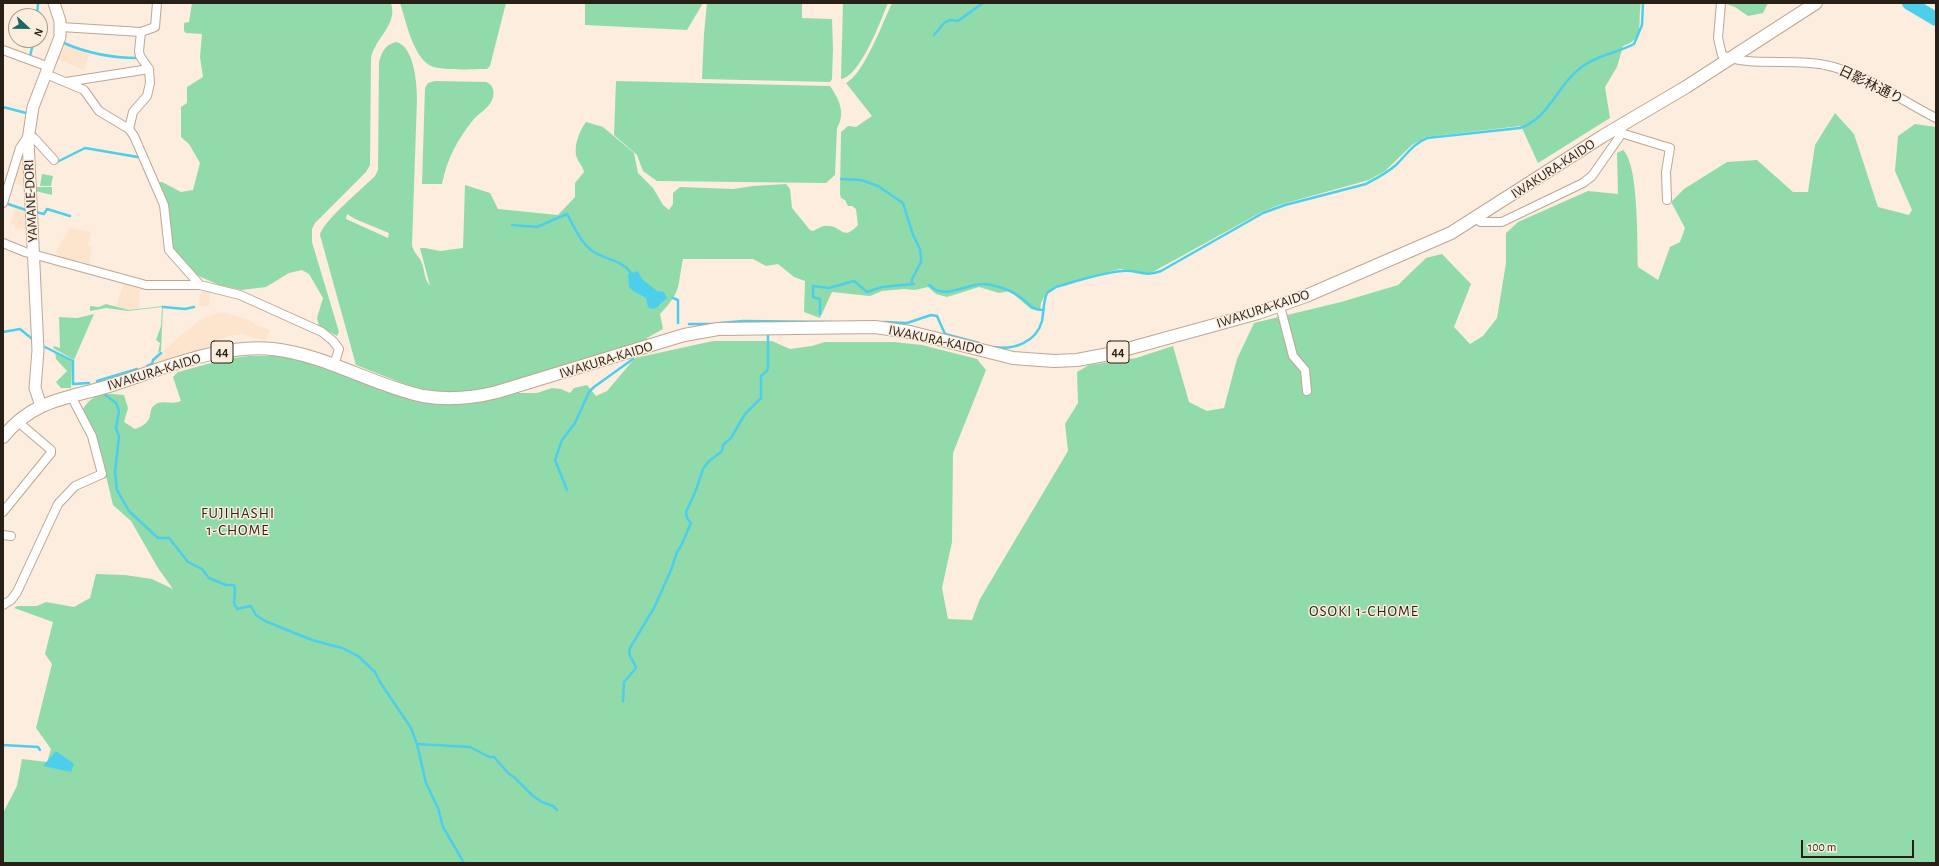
<!DOCTYPE html>
<html>
<head>
<meta charset="utf-8">
<style>
  body { margin:0 }
  #map { position:relative; width:1939px; height:866px; overflow:hidden; background:#fceddf; font-family:"Alegreya Sans",sans-serif }
  canvas { display:block }
  .frame { position:absolute; inset:0; border:4px solid #281f17; pointer-events:none }
  .north { position:absolute; left:8px; top:8px; width:40px; height:40px; box-sizing:border-box; background:#fceddf; border:1px solid #a79b8f; border-radius:50%; rotate:112deg; font-size:11px; font-weight:700; line-height:16px; text-align:center; color:#281f17 }
  .north::after { content:''; display:block; margin:auto; width:14px; height:18px; background:#1b6864; clip-path:polygon(50% 0,100% 100%,50% 72%,0 100%) }
  .scale { position:absolute; left:1801px; top:840px; width:113px; height:18px; box-sizing:border-box; border:2px solid #281f17; border-top:0; padding-left:5px; font-size:12px; line-height:14px; white-space:nowrap; color:#281f17; -webkit-text-stroke:3px #fceddf; paint-order:stroke }
</style>
</head>
<body>
<div id="map">
<canvas width="1939" height="866"></canvas>
<div class="frame"></div>
<div class="north">N</div>
<div class="scale">100 m</div>
</div>
<script>
const g = document.querySelector('canvas').getContext('2d');
g.lineJoin = 'round';
function fillPath(path, color) { g.fillStyle = color; g.fill(path, 'evenodd'); }
function trace(path, color, width, dash) { g.strokeStyle = color; g.lineWidth = width; g.lineCap = dash ? 'butt' : 'round'; g.setLineDash(dash || []); g.stroke(path); }
function write(font, color, halo, rows, align = 'center') {
  g.font = font + ' "Alegreya Sans","Noto Sans JP",sans-serif'; g.lineWidth = 3; g.setLineDash([]); g.textBaseline = 'middle'; g.strokeStyle = halo; g.fillStyle = color; for (const [text, x, y, turn = 0] of rows) {
    g.save(); g.translate(x, y); g.rotate((+turn || 0) * Math.PI / 180); g.textAlign = isNaN(turn) ? turn : align; if (halo) g.strokeText(text, 0, 0); g.fillText(text, 0, 0); g.restore();
  }
}
const built = new Path2D(`
  M63,43L89,54L84,70L57,59Z
  M17,164L24,167L25,187L11,182Z
  M15,207L27,210L28,229L15,230V225L10,224Z
  M70,228L91,232L88,246L92,247L89,264L58,256L56,251Z
  M124,283L140,287L139,309L129,310L116,307Z
  M203,291L210,292L209,306H199L200,293Z
  M221,312L243,318L255,323V325L270,330L267,338L265,341L242,334L228,336L194,354L154,366L153,361L183,333L198,322L199,320Z`);
const green = new Path2D(`
  M192,3H391C398,25 375,38 371,58L370,165L366,172L315,223L312,229V242L339,332L337,336L319,326L317,318L323,298L309,274L302,270L289,273L266,287L241,290L219,285L194,274L173,251L157,182H162L181,192L193,190L200,163L189,144L181,137V107L187,103V87L203,77L200,57L202,34L186,33L184,31V23L189,22Z
  M400,3H506L490,66L487,69C473,69 444,71 431,66C413,57 406,21 400,3Z
  M585,3H703L687,30L585,25Z
  M707,3H802V18L832,19L833,49L832,79L830,82L702,79L704,34Z
  M843,3H888C881,20 860,77 841,79Z
  M892,3H1641C1637,21 1646,39 1623,46L1617,67L1605,87L1610,118L1538,163L1521,126L1425,137L1412,145L1385,171L1369,180L1279,205L1260,213L1149,274L1120,269L1059,285L1046,293L1041,303L1040,311L1031,309L1010,291L999,293L979,287L947,297L936,294L928,287L915,290L904,289L882,291L870,296L832,292L820,318L804,312L805,281L794,277L778,264L766,266L753,259H683C677,288 682,291 660,314L663,329L647,338L645,343L505,385L477,391L454,393L431,391L412,387L356,365L320,235C322,222 363,188 375,176L378,170L379,62C382,51 385,45 396,42C414,46 417,83 417,99L412,245C414,252 416,254 420,259C425,267 423,278 430,286L420,248H425L440,251L463,248L465,185L490,193L498,209L558,215L575,197V183L584,172C583,166 577,161 576,155C574,144 580,130 586,122L603,127L634,153L638,173L653,188L663,205L669,210L673,204V193L680,187L733,189L753,186L786,184L790,189L792,208L810,230L813,231C818,229 822,225 828,226C843,226 842,242 858,225L856,209L852,206H848L845,200L841,198L840,194L841,132L848,126L856,127L872,116L846,83C864,74 883,22 892,3ZM347,214L355,219L389,233L388,238L346,219Z
  M1724,3H1768L1763,13L1748,16L1735,7Z
  M435,81L486,82C494,85 495,93 492,100C489,108 479,113 473,120C457,140 447,159 442,184H422L425,88L428,83Z
  M616,81L830,86C839,99 846,113 837,128L835,175L826,183L657,181L643,171L637,155L614,135Z
  M1835,113L1854,134L1878,207L1909,215L1912,210L1895,171L1898,136L1915,124L1936,127V863H3V813L17,786L22,759L47,762L51,749L36,728L52,664L45,654L53,622L14,608L17,606H37L46,602L74,607L90,598L96,574L125,575L152,579L173,589L158,568L131,521L113,505L96,435L83,409C93,392 106,393 124,395L128,408L124,422L135,429C158,421 145,410 156,404C164,400 172,405 181,401L173,377L178,372L226,359L249,356H281L297,359L360,381L449,404L482,402L517,393H537L552,388L561,389L570,393L574,388L587,385L596,396L607,391L635,358L713,341H772L790,349L812,346L825,342H894L922,345L977,359L986,370L953,453L952,542L942,588L948,619L972,620L980,599L1068,451L1065,424L1078,403L1077,372L1089,365L1136,358L1173,346L1189,402L1207,411L1224,408L1237,359L1254,323L1341,302L1398,285L1426,258L1442,254L1471,284L1454,327L1470,344L1483,336L1497,318L1506,263V233L1518,222L1588,191L1618,194L1617,153L1623,150C1639,165 1637,242 1638,267L1658,280L1670,247L1680,242L1685,228L1671,202L1684,189L1727,162L1757,160L1793,192H1808L1815,145Z
  M85,147L140,157L141,159L85,148L58,162Z
  M42,174L53,176L51,186H40Z
  M34,187H52V195L35,191Z
  M106,304L129,310L163,306L161,351L158,353L160,343L156,340L161,326L162,307L128,311L106,308L90,311V306L99,307Z
  M94,314L74,360L53,348L54,346L60,348L59,317L77,318Z
  M55,352L72,362L71,388H61L56,382L67,371L56,359Z`);
const water = new Path2D(`
  M638,271L642,279L657,291L664,292L667,298L656,308L652,309L648,307L646,298L633,291L629,287L628,274Z
  M56,751L74,764L71,772L43,766Z`);
const stream = new Path2D(`
  M37,16L38,4
  M934,35L944,23L950,20L958,21L983,3
  M64,43C89,54 111,58 138,58
  M30,56L34,40
  M3,107L26,113
  M59,161L85,148L138,157
  M841,179L861,180L878,186L903,203L913,235L920,249L921,256V262L912,279V284
  M5,203L26,210
  M36,212L44,214L47,209L70,216
  M512,225L537,227L567,214C574,226 581,244 594,252C607,260 622,260 631,273
  M929,285C932,286 933,289 936,290C951,297 974,280 991,285C1001,287 1012,291 1020,297C1029,303 1031,310 1043,310
  M673,298L678,300V323
  M163,307L185,309L194,307
  M820,314V299L813,297V286L829,288L854,281L867,292L882,287L914,284
  M884,322L907,323L931,315L937,316L945,334L979,343
  M720,323L743,321L833,322
  M689,324H712
  M3,332L20,329L31,338
  M45,347L73,361V384L89,383
  M994,347C1013,350 1036,343 1042,321C1044,311 1043,302 1047,293L1056,287C1077,281 1100,273 1122,271C1138,269 1143,278 1161,271L1263,213L1285,205L1366,184C1377,178 1387,173 1396,165C1406,155 1414,143 1427,138L1520,128C1550,118 1557,84 1583,66C1600,54 1617,53 1634,44L1642,25L1643,3
  M147,366L152,364L153,360L161,353
  M97,381L137,369
  M103,393L116,403L119,411L116,428L119,437L115,472L117,490L129,511L158,538H169L188,562L202,569L209,578L226,585H234L235,590L234,603L237,609L251,606L256,615L265,621L312,640L342,648L358,656L375,672L380,682L411,728L417,744L426,783L438,808L443,827L464,863
  M567,490L555,460L562,440L575,423L589,392L594,387L633,359
  M623,701L624,682L636,668C634,659 627,658 630,648L654,608L671,570L677,552L681,546L691,523L687,518L686,512L696,490L703,469L708,462L722,451L723,445L731,438L745,414L761,398V376L767,371L768,367V335
  M417,744L470,747L489,757H494L509,774L514,777L533,796L542,802L553,806L557,810
  M3,745L38,747L40,750`);
const river = new Path2D(`
  M1909,3L1936,19`);
const street = new Path2D(`
  M1721,3L1718,38L1722,55C1746,67 1795,58 1825,65C1865,73 1900,100 1936,118
  M61,27L141,32L155,27L157,3
  M3,50L49,67
  M46,74L84,90L99,111L129,129L134,136L164,205L169,250L200,285
  M66,82L149,69
  M129,129L133,112L147,96L150,83L149,69L140,56L139,51L141,32
  M1621,133L1670,148L1666,172L1667,200
  M3,203L20,148L28,136L34,138L54,160
  M1475,219L1481,222H1502L1583,183L1592,176L1620,136V126
  M3,243L25,252L146,285H200L240,295L322,332L333,341L339,349L334,365
  M1280,306L1293,356L1305,370L1307,391
  M3,512L51,453V450L17,421
  M3,535L11,536
  M3,605L11,600L17,592L58,504L75,486L102,474L92,436L71,396`);
const secondary = new Path2D(`
  M41,406L35,388L38,350L28,140L33,107L60,37V21L54,3`);
const primary = new Path2D(`
  M3,437C34,399 66,399 109,386C159,370 221,343 273,349C326,355 372,385 423,396C447,400 473,398 497,392L684,335L718,329L875,327L910,332L1013,358L1054,361L1077,360L1109,354L1258,313L1306,296L1451,233L1603,136L1686,87L1816,3`);
const shields = [
  [222,352,22],
  [1118,352,22]
];
const shieldNames = [
  ["44",222,352],
  ["44",1118,352]
];
const streetNames = [
  ["日影林通り",1871,85,26],
  ["IWAKURA-KAIDO",1553,169,-33],
  ["YAMANE-DORI",31,201,-93],
  ["IWAKURA-KAIDO",1263,309,-18],
  ["IWAKURA-KAIDO",936,340,12],
  ["IWAKURA-KAIDO",606,360,-17],
  ["IWAKURA-KAIDO",154,372,-17]
];
const neighbourhoodNames = [
  ["FUJIHASHI",238,513],
  ["1-CHOME",238,530],
  ["OSOKI 1-CHOME",1364,611]
];
fillPath(built, '#fce4cd');
fillPath(green, '#91dbaa');
fillPath(water, '#4dcfeb');
trace(stream, '#4dcfeb', 2.5);
trace(river, '#4dcfeb', 14);
trace(street, '#bea792', 10);
trace(secondary, '#bea792', 13);
trace(primary, '#bea792', 14);
trace(street, '#fff', 8);
trace(secondary, '#fff', 11);
trace(primary, '#fff', 12);
for (const [x, y, w] of shields) { const box = new Path2D(); box.roundRect(x - w / 2, y - 11, w, 22, 3); g.fillStyle = '#fceddf'; g.fill(box); trace(box, '#281f17', 1); }
write('bold 13px', '#281f17', null, shieldNames);
write('14px', '#281f17', '#fceddf', streetNames);
g.letterSpacing = '1px';
write('15px', '#281f17', '#fceddf', neighbourhoodNames);
g.letterSpacing = '0px';
</script>
</body>
</html>
